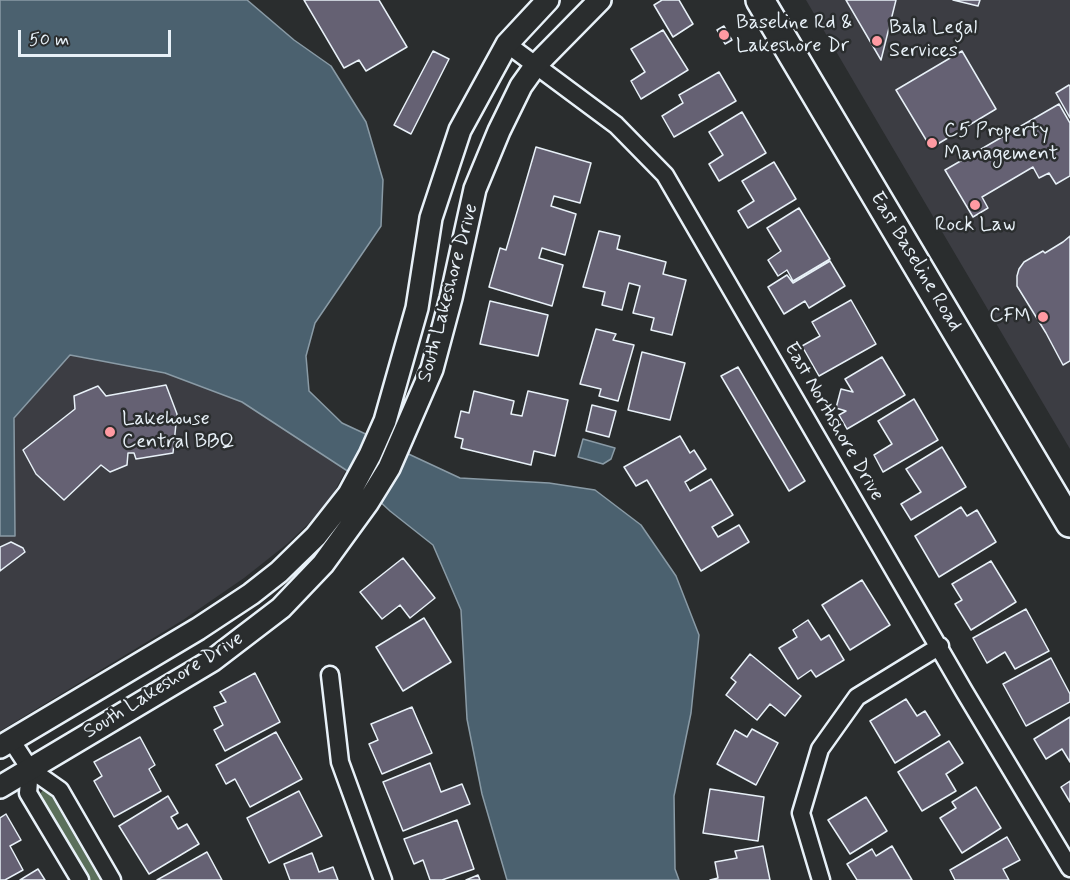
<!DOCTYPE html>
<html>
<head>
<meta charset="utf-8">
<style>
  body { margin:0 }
  #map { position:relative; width:1070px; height:880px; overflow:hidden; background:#2a2d2e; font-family:Mynerve,sans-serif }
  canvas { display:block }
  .scale { position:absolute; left:18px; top:30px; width:153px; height:27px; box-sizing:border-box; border:3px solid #e8f1f8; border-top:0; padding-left:8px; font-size:18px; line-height:21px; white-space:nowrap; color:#e8f1f8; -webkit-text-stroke:4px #2a2d2e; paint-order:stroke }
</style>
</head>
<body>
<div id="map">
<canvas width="1070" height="880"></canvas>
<div class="scale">50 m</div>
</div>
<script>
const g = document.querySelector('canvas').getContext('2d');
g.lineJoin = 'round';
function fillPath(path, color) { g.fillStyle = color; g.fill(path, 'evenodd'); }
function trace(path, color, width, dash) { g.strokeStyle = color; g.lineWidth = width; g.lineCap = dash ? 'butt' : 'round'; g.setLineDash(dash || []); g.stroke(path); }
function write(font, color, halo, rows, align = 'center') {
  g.font = font + ' Mynerve,sans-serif'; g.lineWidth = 5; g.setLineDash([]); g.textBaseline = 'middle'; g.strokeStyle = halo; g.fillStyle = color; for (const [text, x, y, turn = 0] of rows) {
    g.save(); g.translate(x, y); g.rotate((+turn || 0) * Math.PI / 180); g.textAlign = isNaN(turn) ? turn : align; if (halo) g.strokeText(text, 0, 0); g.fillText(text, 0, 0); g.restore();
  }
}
const built = new Path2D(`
  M806,0H1070V449L861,94Z
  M70,355L165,373L242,402L346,470L326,507L287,544L244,578L183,620L0,731V536L15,535L14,418Z`);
const green = new Path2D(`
  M43,790L49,792L100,880H90L41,797L40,794Z`);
const water = new Path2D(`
  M0,0H247L294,40L331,66L366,122L383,180L381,226L315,323L306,356L309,391L342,423L460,478L549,483L595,490L641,525L676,576L699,635L691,713L674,796L675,869L679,880H507L482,794L467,719L461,610L433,545L390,511L346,470L242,402L165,373L70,355L14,418L15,536H0Z
  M583,439L615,448L611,459L603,464L578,457Z`);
const building = new Path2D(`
  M304,0H379L407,47L366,71L359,60L344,68Z
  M662,0H679L693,24L673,37L654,5Z
  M846,0H896L881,60Z
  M953,0H980L978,6Z
  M724,26L732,40L725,44L717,30Z
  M663,30L688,70L641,99L631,81L645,72L631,49Z
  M433,51L449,59L411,134L394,125Z
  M962,51L996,109L931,148L896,90Z
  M719,72L736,101L674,137L662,116L683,103L679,95Z
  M1069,85L1070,86V118L1056,93Z
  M1059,104L1070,123V176L1056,184L1049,173L1039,178L1033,167L982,197L988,208L973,217L945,170Z
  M742,112L766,153L719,181L709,164L723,155L709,132Z
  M536,147L591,163L580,203L554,196L551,206L576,214L565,255L542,248L539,258L563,265L552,306L489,287L500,248L506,250Z
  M774,162L796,199L748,228L738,211L754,201L742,181Z
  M799,208L830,259L793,281L787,270L778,276L768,260L781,251L767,228Z
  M599,231L620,236L617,249L666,262L663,274L686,280L672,335L651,330L654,318L633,313L640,286L629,283L622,310L602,305L605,292L583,287Z
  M1070,236V361L1063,365L1046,333L1017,286V276L1019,269L1024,262L1043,251L1045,253L1063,242Z
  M830,261L845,286L809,308L805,301L784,314L768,287L787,275L793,283Z
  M851,300L876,344L819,376L802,346L820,336L812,322Z
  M490,301L548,315L538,356L480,344Z
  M596,329L616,334L613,340L634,345L618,401L599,396L601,389L580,384Z
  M642,352L685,363L670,420L628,410Z
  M882,357L905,395L847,429L839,415L846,411L836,408L841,389L853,392L845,379Z
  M738,367L805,481L789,491L721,376Z
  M166,385L177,414L173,453L136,459L134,453H128L127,465L110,472L101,465L64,500L36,474L23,450L75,409L74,396L98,386L106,396Z
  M474,391L514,401L511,414L522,416L528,391L568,400L555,456L534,451L531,465L461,448L463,439L455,437L461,411L469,413Z
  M914,399L938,440L883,472L874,455L892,444L878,421Z
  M592,405L616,411L609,437L586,431Z
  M680,436L690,453L694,450L706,469L685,482L690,491L711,479L733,515L712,527L718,537L739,525L749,542L701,571L647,480L636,486L624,467Z
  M942,447L966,487L911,520L901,504L921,492L906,469Z
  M961,507L967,516L977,510L996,542L939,577L915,536Z
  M11,542L23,548L25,552L0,571V547Z
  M403,558L435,598L410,618L400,605L382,619L360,592Z
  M991,561L1016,602L971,630L955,604L962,600L952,584Z
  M862,580L890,625L850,650L822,605Z
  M1026,609L1049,651L1015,669L1005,652L987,663L973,638Z
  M424,618L451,662L403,691L376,647Z
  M808,620L821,640L829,635L844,660L816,677L811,670L798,679L779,648L797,637L793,630Z
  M750,654L801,696L785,716L770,704L757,720L726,695L736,682L731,678Z
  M1051,658L1070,694V702L1026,726L1003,684Z
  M255,673L280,722L225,751L214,730L223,725L214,707L226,702L220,692Z
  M906,699L917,716L925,711L940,735L895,763L870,721Z
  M412,707L432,753L382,774L369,744L378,740L371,724Z
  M1070,717V762L1062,749L1046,759L1034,739Z
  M752,729L778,743L756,785L717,764L735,730L747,737Z
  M276,732L302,779L250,807L235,779L226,784L216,765Z
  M140,737L155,765L149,769L161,791L114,817L94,781L102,776L94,762Z
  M949,741L963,763L946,774L956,791L922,811L898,772Z
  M430,763L441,792L462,784L470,804L403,831L383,782Z
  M1070,781V802L1061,787Z
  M976,787L1001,828L962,853L940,818L956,808L952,802Z
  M710,789L764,797L758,841L703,833Z
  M299,791L322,836L269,863L247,818Z
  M168,796L178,813L171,817L178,829L187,824L199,844L149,874L119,826Z
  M866,797L887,831L850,854L828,820Z
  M6,814L21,840L10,846L23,870L5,880H0V818Z
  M457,820L474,869L442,880H430L423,860L414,864L404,839Z
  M1007,837L1020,860L1003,869L1009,880H955L950,870Z
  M763,846L770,880H710L718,878L715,862L737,858L735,851Z
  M892,846L912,880H857L847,864L872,849L876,856Z
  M207,852L222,880H157Z
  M312,853L319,872L333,867L338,880H290L284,864Z
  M38,869L45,880H20Z
  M478,875L480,880H466Z`);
const minor = new Path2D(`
  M507,44L616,125L665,175L964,691L1070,868
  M330,675L340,762L383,880
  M11,740L30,769L60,790L112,880
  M30,769L28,793L80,880
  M821,880L801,813L820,749L857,697L940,646`);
const tertiary = new Path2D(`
  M0,747L198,629L251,594L279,572L316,536L349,494L370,455L385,421L417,308L431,218L460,130L507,44L548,0
  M0,787L213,660L281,608L323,564L368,502L389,468L432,369L451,298L475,189L499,131L521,86L536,65L600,0`);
const primary = new Path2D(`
  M760,0L1070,523`);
const markers = [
  [724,35,6,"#ff9aa2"],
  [877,41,6,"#ff9aa2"],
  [932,143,6,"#ff9aa2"],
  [975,205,6,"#ff9aa2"],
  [1043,317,6,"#ff9aa2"],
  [110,432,6,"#ff9aa2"]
];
const poiNames = [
  ["Baseline Rd &",736,24],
  ["Lakeshore Dr",736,47],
  ["Bala Legal",889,29],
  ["Services",889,52],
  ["C5 Property",944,132],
  ["Management",944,155],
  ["Rock Law",975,226,"center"],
  ["CFM",1031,317,"right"],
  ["Lakehouse",122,420],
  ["Central BBQ",122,443]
];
const streetNames = [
  ["East Baseline Road",915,262,59],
  ["South Lakeshore Drive",449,293,-75],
  ["East Northshore Drive",833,422,60],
  ["South Lakeshore Drive",164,686,-32]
];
fillPath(built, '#3c3d43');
fillPath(green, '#5b705b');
fillPath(water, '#4b616f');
trace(water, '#8a9ba6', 1.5);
fillPath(building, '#656173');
trace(building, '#e8f1f8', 1.5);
trace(minor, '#e8f1f8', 21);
trace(tertiary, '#e8f1f8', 26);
trace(primary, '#e8f1f8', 32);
trace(minor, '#2a2d2e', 16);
trace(tertiary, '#2a2d2e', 21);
trace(primary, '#2a2d2e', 27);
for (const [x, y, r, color] of markers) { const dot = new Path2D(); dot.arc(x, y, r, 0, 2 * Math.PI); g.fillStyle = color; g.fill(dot); trace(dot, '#2a2d2e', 2); }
write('20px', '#e8f1f8', '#2a2d2e', poiNames, 'left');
write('20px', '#e8f1f8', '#2a2d2e', streetNames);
</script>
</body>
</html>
